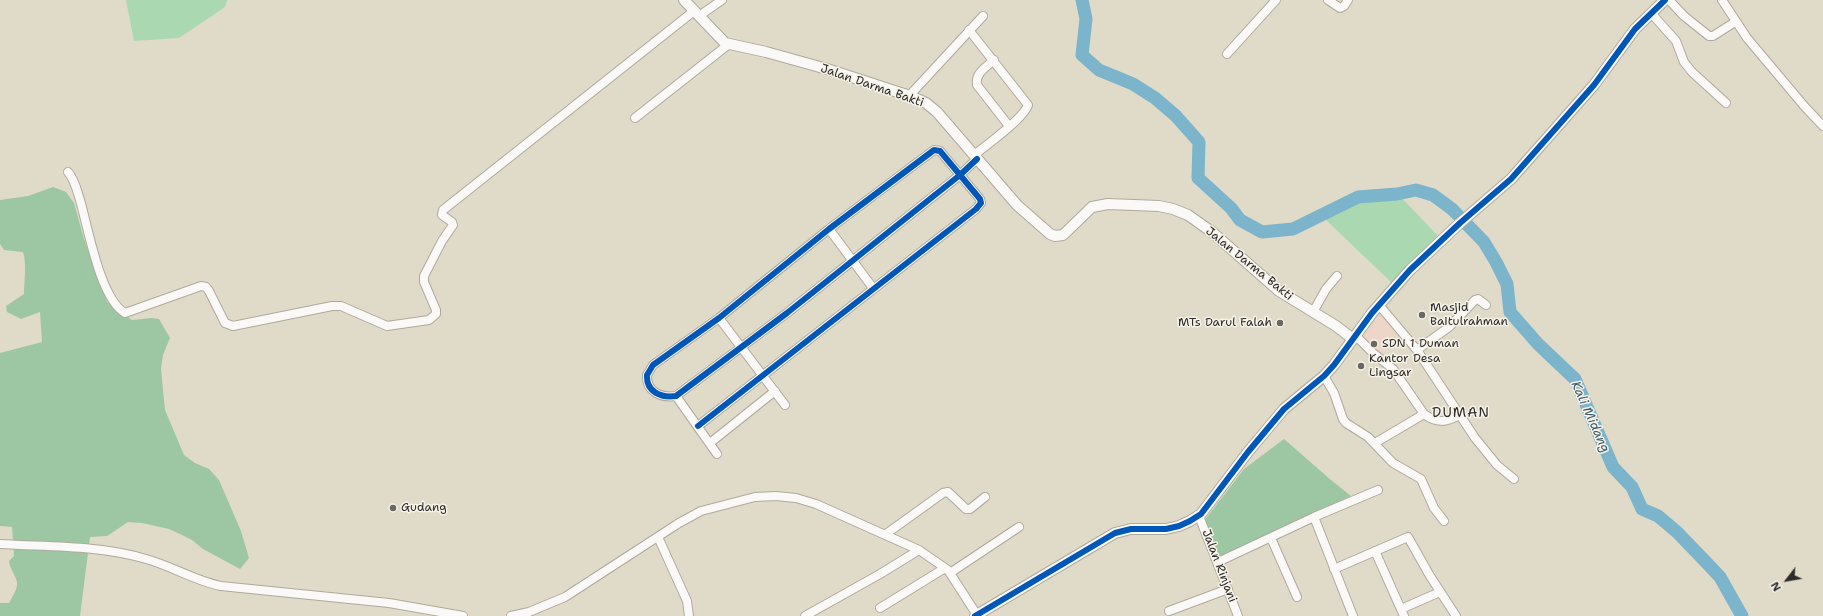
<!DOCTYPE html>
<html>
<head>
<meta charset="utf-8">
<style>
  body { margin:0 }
  #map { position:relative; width:1823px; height:616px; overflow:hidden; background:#e0dac8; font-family:"Shantell Sans",sans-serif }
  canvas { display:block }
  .north { position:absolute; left:1767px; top:560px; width:40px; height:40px; -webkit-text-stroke:3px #f7f3e8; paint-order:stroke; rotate:239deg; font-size:11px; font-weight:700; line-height:16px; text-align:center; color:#2b2b2b }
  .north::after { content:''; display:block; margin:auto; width:14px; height:18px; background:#2b2b2b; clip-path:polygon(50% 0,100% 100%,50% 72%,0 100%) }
</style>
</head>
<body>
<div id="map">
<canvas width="1823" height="616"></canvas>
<div class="north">N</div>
</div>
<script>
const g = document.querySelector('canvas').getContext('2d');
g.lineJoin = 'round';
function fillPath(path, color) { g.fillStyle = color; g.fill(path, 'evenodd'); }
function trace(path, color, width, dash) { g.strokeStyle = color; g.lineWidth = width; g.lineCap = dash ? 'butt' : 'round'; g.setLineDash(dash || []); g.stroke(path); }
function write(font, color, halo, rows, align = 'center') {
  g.font = font + ' "Shantell Sans",sans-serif'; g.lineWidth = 3; g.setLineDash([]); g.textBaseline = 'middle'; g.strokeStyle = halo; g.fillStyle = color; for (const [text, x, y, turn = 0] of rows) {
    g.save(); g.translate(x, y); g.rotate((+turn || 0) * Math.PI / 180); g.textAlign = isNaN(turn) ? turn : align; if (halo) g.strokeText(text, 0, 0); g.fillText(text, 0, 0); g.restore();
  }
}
const built = new Path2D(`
  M1381,313L1397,336L1380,359L1362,338Z`);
const green = new Path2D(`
  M126,0H227L225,7L179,38L134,41Z
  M1400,196L1439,237L1392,283L1324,218L1360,200Z`);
const forest = new Path2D(`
  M53,187L66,192L74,203L84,239L107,302L132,320L152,318L159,319L170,338L163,355L161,369L165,410L184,455L195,463L209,469L219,480L241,531L249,558L240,569L203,549L192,540L180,534L169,529L142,523L128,522L107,536L90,537L80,616H0V603H9C12,597 18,589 17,582C15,574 10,569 9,561L14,556L12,527L0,526V353L42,342L40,312L21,319L7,312L6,306L24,294C24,281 27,264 23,252L4,250L0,244V200L28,196Z
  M1284,439L1331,480L1351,496L1217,558L1204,521L1244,469Z`);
const river = new Path2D(`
  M1082,0L1086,19L1082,55L1099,70L1133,84L1155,98L1176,116L1199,142L1198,178L1231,208L1240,220L1262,232L1293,229L1358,197L1397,194L1416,190L1433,195L1452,209L1484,242L1496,262L1507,284L1510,312L1538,344L1575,379L1613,467L1632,487L1642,509L1658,516L1677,532L1703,559L1720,577L1742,616`);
const minor = new Path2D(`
  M1328,0L1340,8L1344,6L1348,0
  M1669,0L1684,16L1709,36H1713L1735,22
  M1722,0L1747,38L1805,107L1823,126
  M1651,13L1676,41L1684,62L1692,72L1726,103
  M699,16L722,0
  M969,30L1028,105C1024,118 987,145 974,155
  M1227,54L1276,0
  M994,60C986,67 975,73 977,85L1009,126
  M909,96L983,16
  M635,118L729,44
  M68,172C75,180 77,191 80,200C88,227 100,299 125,313L201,286L206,287L209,291L225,323L233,326L332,306H341L387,326L429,320L436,314V310L424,282V276L442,241L453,225L452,222L442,215L443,210L694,11
  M829,229L873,288
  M1379,305L1417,350L1475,438L1497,465L1514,479
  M1313,312L1326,289L1337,276
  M719,318L785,405
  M1356,336L1373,353L1393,369L1424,414
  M1417,350L1449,327L1475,300L1478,299L1486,305
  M1324,376L1334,393L1343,419L1346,423L1368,437L1393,463L1421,479L1434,508L1444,521
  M676,396L717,454
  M698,426L976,209L981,203L980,199L940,151L934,150L829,229L719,318L653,365L647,375C646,392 661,398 676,396L787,313L960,175L977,159
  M710,443L775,391
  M1375,443L1424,414C1436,423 1446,423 1459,415
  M1199,516L1238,616
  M1314,517L1353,616
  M886,534L943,493L948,492L966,509H970L985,497
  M658,537L687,601L689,616
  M1271,538L1297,597
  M0,544C49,547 98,545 146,559C172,566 195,581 221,586L389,603L463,616
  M1375,551L1404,616
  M1218,562L1314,517L1378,490
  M1334,569L1408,537L1430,576L1456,616
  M950,573L1019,527
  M880,608L945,568
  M1401,609L1440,592
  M1169,611L1228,589
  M511,616L529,612L565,597L679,523L701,511L755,497L776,496L796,498L816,504L919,550L948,570L977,615
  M805,616L880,574L919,550`);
const tertiary = new Path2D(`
  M684,0L725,43L766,52L827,69L913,97L926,103L937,112L1017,205L1050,234L1055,236L1063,235L1092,207L1108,204L1159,206L1173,209L1188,215L1212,232L1279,291L1336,326L1353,339
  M975,616L1115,533L1131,529H1166L1179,526L1190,521L1201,514L1248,452L1284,409L1324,376L1334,365L1372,313L1410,270L1460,223L1511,179L1594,85L1635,29L1665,0`);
const cycleway = new Path2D(`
  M698,426L976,209L981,203L980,199L940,151L934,150L829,229L719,318L653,365L647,375C646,392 661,398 676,396L787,313L960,175L977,159
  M975,616L1115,533L1131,529H1166L1179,526L1190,521L1201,514L1248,452L1284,409L1324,376L1334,365L1372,313L1410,270L1460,223L1511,179L1594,85L1635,29L1665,0`);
const markers = [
  [1422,315,4,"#6a6862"],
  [1280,323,4,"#6a6862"],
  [1374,344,4,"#6a6862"],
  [1361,366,4,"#6a6862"],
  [393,508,4,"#6a6862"]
];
const streetNames = [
  ["Jalan Darma Bakti",872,86,19],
  ["Jalan Darma Bakti",1249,264,39],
  ["Jalan Rinjani",1219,566,69]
];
const poiNames = [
  ["Masjid",1430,308],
  ["Baitulrahman",1430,322],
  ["MTs Darul Falah",1272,323,"right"],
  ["SDN 1 Duman",1382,344],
  ["Kantor Desa",1369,359],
  ["Lingsar",1369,373],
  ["Gudang",401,508]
];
const waterNames = [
  ["Kali Midang",1590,417,66]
];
const quarterNames = [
  ["DUMAN",1461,413]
];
fillPath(built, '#edd5c7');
fillPath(green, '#aad8b1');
fillPath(forest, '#9dc7a3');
trace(river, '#7bb4cb', 13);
trace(minor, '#adaa9e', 10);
trace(tertiary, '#adaa9e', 12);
trace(minor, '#faf9f7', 8);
trace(tertiary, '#faf9f7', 10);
trace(cycleway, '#0057b8', 6);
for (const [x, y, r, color] of markers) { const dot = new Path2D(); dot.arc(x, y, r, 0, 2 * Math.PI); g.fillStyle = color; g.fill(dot); trace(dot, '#f7f3e8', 1.5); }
write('12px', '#2b2b2b', '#f7f3e8', streetNames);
write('12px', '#2b2b2b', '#f7f3e8', poiNames, 'left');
write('italic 13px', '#3a5b6b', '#f7f3e8', waterNames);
g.letterSpacing = '1px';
write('14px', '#2b2b2b', '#f7f3e8', quarterNames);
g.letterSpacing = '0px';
</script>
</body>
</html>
